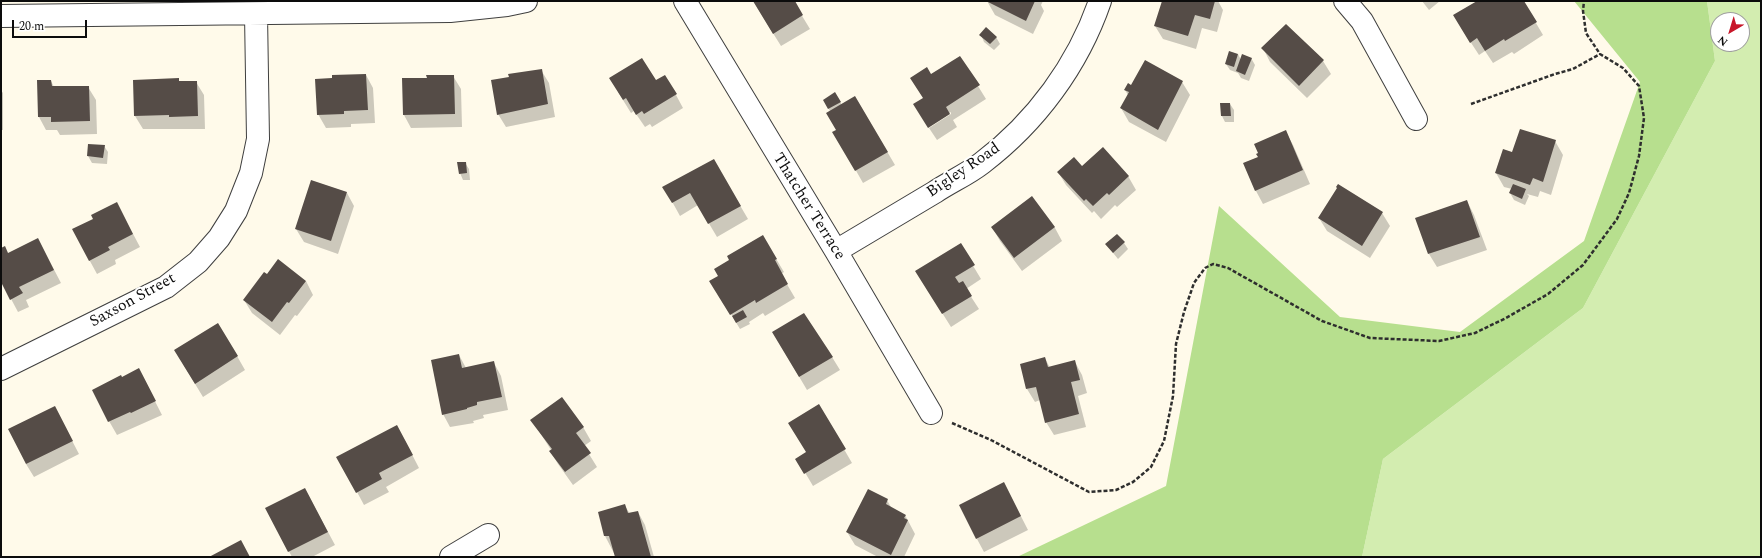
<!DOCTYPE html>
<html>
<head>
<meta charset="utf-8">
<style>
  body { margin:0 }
  #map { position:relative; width:1762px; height:558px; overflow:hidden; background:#fffaea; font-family:Spectral,serif }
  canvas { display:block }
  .frame { position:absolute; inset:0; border:2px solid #0c0c0c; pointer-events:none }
  .north { position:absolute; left:1710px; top:12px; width:40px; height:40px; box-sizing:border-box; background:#fff; border:1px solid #9e9e9e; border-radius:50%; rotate:218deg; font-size:11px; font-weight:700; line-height:16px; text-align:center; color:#0c0c0c }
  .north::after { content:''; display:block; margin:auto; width:14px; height:18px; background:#c8172a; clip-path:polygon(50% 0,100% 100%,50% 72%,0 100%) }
  .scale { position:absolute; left:12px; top:20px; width:75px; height:18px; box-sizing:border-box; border:2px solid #0c0c0c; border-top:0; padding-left:5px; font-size:12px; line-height:14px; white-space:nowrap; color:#0c0c0c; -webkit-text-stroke:3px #fff; paint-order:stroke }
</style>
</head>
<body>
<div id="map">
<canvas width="1762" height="558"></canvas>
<div class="frame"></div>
<div class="north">N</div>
<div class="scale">20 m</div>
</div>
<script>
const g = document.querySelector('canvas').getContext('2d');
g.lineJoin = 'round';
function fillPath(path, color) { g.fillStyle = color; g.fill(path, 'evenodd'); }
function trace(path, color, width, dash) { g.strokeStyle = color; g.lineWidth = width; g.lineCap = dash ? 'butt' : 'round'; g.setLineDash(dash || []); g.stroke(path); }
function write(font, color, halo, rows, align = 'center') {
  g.font = font + ' Spectral,serif'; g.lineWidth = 4; g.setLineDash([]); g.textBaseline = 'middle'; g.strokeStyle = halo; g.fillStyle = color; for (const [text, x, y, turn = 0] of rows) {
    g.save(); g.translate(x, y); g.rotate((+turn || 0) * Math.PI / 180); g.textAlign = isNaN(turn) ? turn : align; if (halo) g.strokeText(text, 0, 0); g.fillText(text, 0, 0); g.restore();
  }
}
const green = new Path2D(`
  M1707,1H1761V557H1362L1383,459L1583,308L1715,61ZM1718,20H1742V44H1718Z`);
const forest = new Path2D(`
  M1574,1H1707L1715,61L1583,308L1383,459L1362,557H1017L1166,486L1219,206L1340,317L1460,332L1584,241L1640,82Z`);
const shadow = new Path2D(`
  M753,1H793L810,29L781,46Z
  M987,1H1043L1041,5L1044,11L1033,34L995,15Z
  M1163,1H1218L1223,10L1217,32L1202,28L1196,49L1163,39L1155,26Z
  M1422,1H1440L1429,10Z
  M1478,1H1494L1495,4L1500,1H1523L1543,35L1514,54L1512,52L1493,63L1485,51L1479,55L1462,29Z
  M981,35L996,37L1000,44L994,50L984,42Z
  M1263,48L1323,61L1331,74L1307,98L1270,62Z
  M1238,54L1241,60L1251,58L1255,65L1249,81L1241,78L1238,73L1230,70L1226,64Z
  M960,57L986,99L953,120L957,127L937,140L929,128L951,114V112L928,127L924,99L911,78L931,76Z
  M541,70L549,83L555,117L506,127L498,114Z
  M366,75L373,88L375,123L351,124V127L326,128L318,114Z
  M453,76L461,89L462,127L411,128L404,115L403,79H428Z
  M178,80L180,82H196L204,95L205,129H143L135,116Z
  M51,81L54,87H88L96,100L97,134L60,135L57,130H46L39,117Z
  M656,82L676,95L683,108L652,127L650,124L645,127L634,111L631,113L618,92Z
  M1182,82L1190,95L1166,142L1129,122L1121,108L1128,95L1125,90L1131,86Z
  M1,90L3,93V130H1Z
  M835,94L842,105L855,97L895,165L863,183L834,132L837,130L830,111L824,100Z
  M1230,104L1234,110V122H1225L1222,116Z
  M1286,132L1293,145L1310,184L1263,204L1256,191L1259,158Z
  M1555,141L1563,155L1551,195L1540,191L1538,197L1527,194L1529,196L1525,205L1514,200L1510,193L1512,189L1504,187L1496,173Z
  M104,146L108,152L107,164L92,163L88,156Z
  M714,161L748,219L717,237L698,205L680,216L664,187Z
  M465,163L469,169L470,180H463L460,173Z
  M1082,167L1128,176L1136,190L1117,207L1115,205L1101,219L1094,211L1092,213L1066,185L1058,172Z
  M1338,185L1382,213L1390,226L1370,258L1327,231L1319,218L1338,189Z
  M347,193L354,206L338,254L304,242L296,229Z
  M1032,198L1055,228L1062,241L1022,271L1000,241L992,227Z
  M1467,201L1474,215L1487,250L1437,267L1429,254Z
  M124,217L140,247L115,260L116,264L97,274L73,230Z
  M763,237L784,272L781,274L795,298L765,316L763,313L749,322L750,324L740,329L711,281L719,276L730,261Z
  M38,239L61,283L26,300L29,307L18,312L1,280V249L8,254Z
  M1124,243L1128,249L1118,259L1106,244Z
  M960,244L981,279L966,289L979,309L951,327L924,284Z
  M306,281L313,295L297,316L295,315L280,335L252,313L244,300Z
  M781,346L832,357L840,370L807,390Z
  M459,355L466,368L494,363L501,376L508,410L483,415L484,418L473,421L474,423L450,427L443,414Z
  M237,356L245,370L203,397L183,364Z
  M1045,358L1050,368L1075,362L1082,375L1087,393L1078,396L1086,427L1054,435L1046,422L1040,400L1035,402L1027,389Z
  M139,370L162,415L117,435L109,421L122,378Z
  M819,406L852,463L813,486L797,459L807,453Z
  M55,408L79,454L34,477L26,464Z
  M532,420L583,427L591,441L584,446L597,467L573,485L558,464L550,451L551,450Z
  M404,439L419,468L386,487L389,492L364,505L357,492Z
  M1004,483L1028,530L984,552L977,539Z
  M305,489L335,545L312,557H292L267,509Z
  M887,500L892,509L905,515L915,534L904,557H878L855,545L847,532Z
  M625,506L630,514L638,512L645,525L654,557H616L605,536L599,512Z`);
const building = new Path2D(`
  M753,1H795L803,15L773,34Z
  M986,1H1035L1026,21Z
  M1162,1H1215L1210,19L1195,15L1188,36L1154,26Z
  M1477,1H1495L1496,2L1524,1L1537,22L1505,41L1504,39L1485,51L1477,38L1470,43L1453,15Z
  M1286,24L1324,60L1299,86L1261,48Z
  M986,27L997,37L990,44L979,35Z
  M1229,51L1238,54L1234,67L1225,64Z
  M1242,54L1252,58L1245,75L1236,71Z
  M960,56L980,85L946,107L950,114L928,128L913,104L923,98L910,78L927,67L931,74Z
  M642,58L656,80L665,75L677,94L644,114L642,111L636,115L626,98L623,100L609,78Z
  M1145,60L1183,81L1158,130L1120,108L1129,92L1124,90L1128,83L1131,85Z
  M542,69L548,104L497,115L491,80L509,77L508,74Z
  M366,74L368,110L344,111V114L317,115L315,79L332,78V75Z
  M426,75H454L455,114L403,115L402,78H427Z
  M179,78V81H197L198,116L169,117V115L134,116L133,80Z
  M37,80H51L52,86H89L90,121L51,122V117H38Z
  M835,92L841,102L828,109L823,100Z
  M855,96L888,152L855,171L832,132L836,130L826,113Z
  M1220,103H1230L1231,116H1221Z
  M1520,129L1556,140L1543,182L1533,178L1530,185L1495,173L1503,149L1512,152Z
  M1286,130L1303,170L1255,191L1243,163L1258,157L1256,154L1258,153L1254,144Z
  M88,144L105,145L103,158L87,156Z
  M1103,147L1129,176L1109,195L1107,193L1093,206L1086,199L1084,201L1057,172L1074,157L1082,166Z
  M714,159L741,206L708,224L690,193L672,203L662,187Z
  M457,162H466L467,173L459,174Z
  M311,180L347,192L331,241L295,229Z
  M1338,184L1383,212L1362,246L1318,218L1337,188L1336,187Z
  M1513,184L1526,189L1522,199L1509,193Z
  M1032,196L1055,227L1014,258L991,227Z
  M1467,200L1480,237L1428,254L1415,218Z
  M117,202L133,234L108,247L110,250L89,261L72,229L93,219L91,215Z
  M1117,234L1125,242L1113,253L1105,244Z
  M763,235L777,259L775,260L788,284L756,303L755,300L730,315L709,281L718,276L714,269L729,260L727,256Z
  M38,238L54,270L19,287L23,293L10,300L1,282V248L5,246L8,253Z
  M961,243L975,265L955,277L959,283L963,281L972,296L942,314L915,271Z
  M278,259L306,281L289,303L287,302L272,322L243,300L264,272L267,274Z
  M743,310L747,317L736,323L732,316Z
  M804,313L833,357L799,377L772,332Z
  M218,323L238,356L195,384L174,350Z
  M459,354L462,368L494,361L502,397L477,402V405L467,408V409L442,415L431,360Z
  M1045,357L1048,367L1075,360L1080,380L1071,382L1079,414L1045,423L1036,387L1026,389L1020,364Z
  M139,368L156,401L131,413L130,412L108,422L92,390L121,375L122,377Z
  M562,397L584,427L576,433L591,453L565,472L549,451L552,449L530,420Z
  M819,404L846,449L804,474L795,459L806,452L788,423Z
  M55,406L73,441L26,464L8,429Z
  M397,425L413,455L379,473L382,479L356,493L336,457Z
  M1004,482L1021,516L976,539L959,505Z
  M305,488L328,532L288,552L265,508Z
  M868,489L888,499L886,504L906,515L904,518L908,520L891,555L846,532Z
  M625,504L628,513L638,511L651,557H615L609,536H604L598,512Z
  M241,540L250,557H209Z`);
const path = new Path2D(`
  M1471,104L1555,74L1573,69L1600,54
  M952,423L991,440L1089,492L1116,490L1133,482L1151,467L1164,441L1173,396L1176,344L1184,312L1194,283L1205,268L1213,264L1228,268L1322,321L1370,338L1439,341L1475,333L1506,318L1548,294L1583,265L1617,219L1629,193L1639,156L1644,118L1639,86L1623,68L1600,54L1586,33L1583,11L1584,1`);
const minor = new Path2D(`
  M685,1L836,251L931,413
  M1345,1L1362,21L1416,119
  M1,16L450,11L507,5L526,1
  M836,251C869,231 902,212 935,192C950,182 968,174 982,163C1036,122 1078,65 1100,1
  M1,369L166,287L198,262L219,238L236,211L251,173L258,139L256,14
  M451,557L488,535`);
const streetNames = [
  ["Bigley Road",964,171,-34],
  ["Thatcher Terrace",808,207,58],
  ["Saxson Street",133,301,-29]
];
fillPath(green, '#d3edb0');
fillPath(forest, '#b7df8e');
fillPath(shadow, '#0003');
fillPath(building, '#554c47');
trace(minor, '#3f3f3f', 24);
trace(path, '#2e2e2e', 2.5, [4, 2]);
trace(minor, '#fff', 22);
write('16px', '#0c0c0c', '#fff', streetNames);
</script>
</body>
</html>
